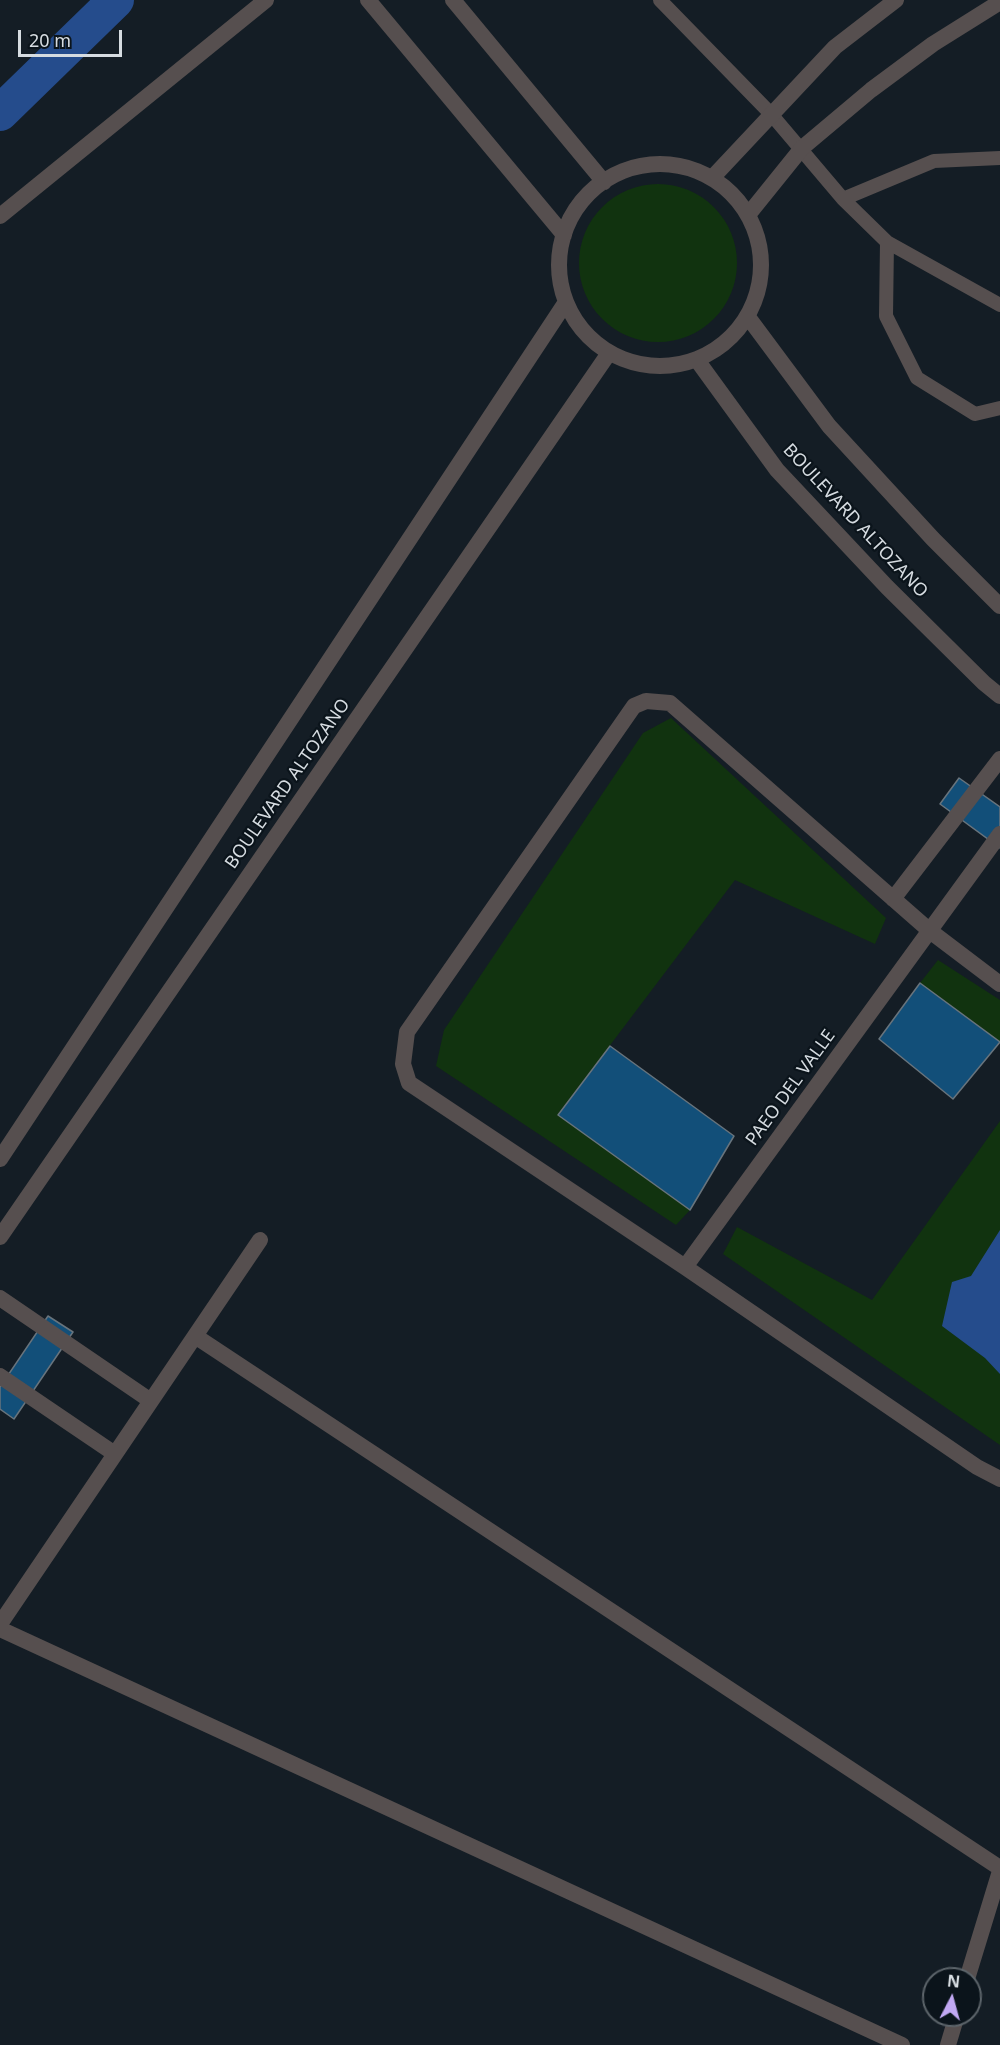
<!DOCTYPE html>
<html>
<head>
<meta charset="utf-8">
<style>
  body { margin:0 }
  #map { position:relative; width:1000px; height:2045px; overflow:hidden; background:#141d25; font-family:"Noto Sans",sans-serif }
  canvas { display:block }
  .north { position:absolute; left:922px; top:1967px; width:60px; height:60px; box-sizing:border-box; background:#0b141b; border:2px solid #5c646a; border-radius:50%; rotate:6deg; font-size:16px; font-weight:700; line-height:24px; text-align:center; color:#d6dce1 }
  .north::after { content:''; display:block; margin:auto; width:21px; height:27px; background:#c1a8f3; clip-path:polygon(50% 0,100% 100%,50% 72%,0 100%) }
  .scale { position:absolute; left:18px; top:30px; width:104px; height:27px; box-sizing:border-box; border:3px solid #d6dce1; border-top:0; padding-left:8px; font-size:18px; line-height:21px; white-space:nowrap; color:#d6dce1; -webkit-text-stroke:4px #0b141b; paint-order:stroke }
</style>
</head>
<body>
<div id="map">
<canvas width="1000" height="2045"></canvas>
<div class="north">N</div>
<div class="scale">20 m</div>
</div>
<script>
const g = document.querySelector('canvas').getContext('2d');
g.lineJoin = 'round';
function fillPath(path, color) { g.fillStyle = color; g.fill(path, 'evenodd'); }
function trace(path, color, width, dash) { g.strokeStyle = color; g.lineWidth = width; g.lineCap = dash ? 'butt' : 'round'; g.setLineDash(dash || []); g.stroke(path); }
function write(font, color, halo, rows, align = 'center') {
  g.font = font + ' "Noto Sans",sans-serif'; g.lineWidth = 4.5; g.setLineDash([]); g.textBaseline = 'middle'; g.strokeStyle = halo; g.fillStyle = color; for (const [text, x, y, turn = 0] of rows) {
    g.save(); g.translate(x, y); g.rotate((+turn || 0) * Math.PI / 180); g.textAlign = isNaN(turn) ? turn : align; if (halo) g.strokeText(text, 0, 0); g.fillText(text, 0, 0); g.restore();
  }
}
const green = new Path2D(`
  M579 263a79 79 0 1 1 158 0a79 79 0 1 1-158 0Z
  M671,718L886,918L875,944L735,880L558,1114L690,1210L676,1225L436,1066L444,1030L643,733Z
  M938,960L1000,1000V1042L920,983Z
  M1000,1121V1445L723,1254L737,1227L872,1300Z`);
const water = new Path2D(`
  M1000,1230V1374L985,1358L942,1326L952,1282L971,1276Z`);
const canal = new Path2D(`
  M0,113L116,0`);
const building = new Path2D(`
  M959,778L1000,807V848L940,804Z
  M920,983L1000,1042L953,1099L879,1039Z
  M610,1046L734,1136L690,1210L558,1115Z
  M48,1316L73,1332L14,1419L0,1409V1387Z`);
const service = new Path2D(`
  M660,0L771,114L843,199L887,242L1000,305
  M843,199L934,161L1000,158
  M887,242L886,316L917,378L975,414L1000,408`);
const minor = new Path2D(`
  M368,0L564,235
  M453,0L604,182
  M559 265a101 101 0 1 1 202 0a101 101 0 1 1-202 0Z
  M712,178L835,47L896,0
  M748,215L802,148L871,90L933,44L1000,2
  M0,216L266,0
  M748,317L829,426L933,539L1000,606
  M697,360L777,470L887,587L984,683L1000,696
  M893,899L1000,759
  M1000,984L930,931L670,703L646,701L634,706L407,1032L403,1064L409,1083L685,1267L977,1467L1000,1479
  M0,1159L566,302
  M0,1237L609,353
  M685,1267L1000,834
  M0,1298L151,1401
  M195,1336L260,1240
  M0,1376L115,1454
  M0,1624L195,1336L1000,1868
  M0,1629L902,2045
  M967,1979L1000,1871
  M948,2045L957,2015`);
const streetNames = [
  ["BOULEVARD ALTOZANO",855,521,47],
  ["BOULEVARD ALTOZANO",288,784,-55],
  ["PAEO DEL VALLE",791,1088,-54]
];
fillPath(green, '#11330f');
fillPath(water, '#254c8c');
trace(canal, '#254c8c', 36);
fillPath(building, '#124f79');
trace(building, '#68747d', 1.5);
trace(service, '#564f4f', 14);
trace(minor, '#564f4f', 16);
write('18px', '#d6dce1', '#0b141b', streetNames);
</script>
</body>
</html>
